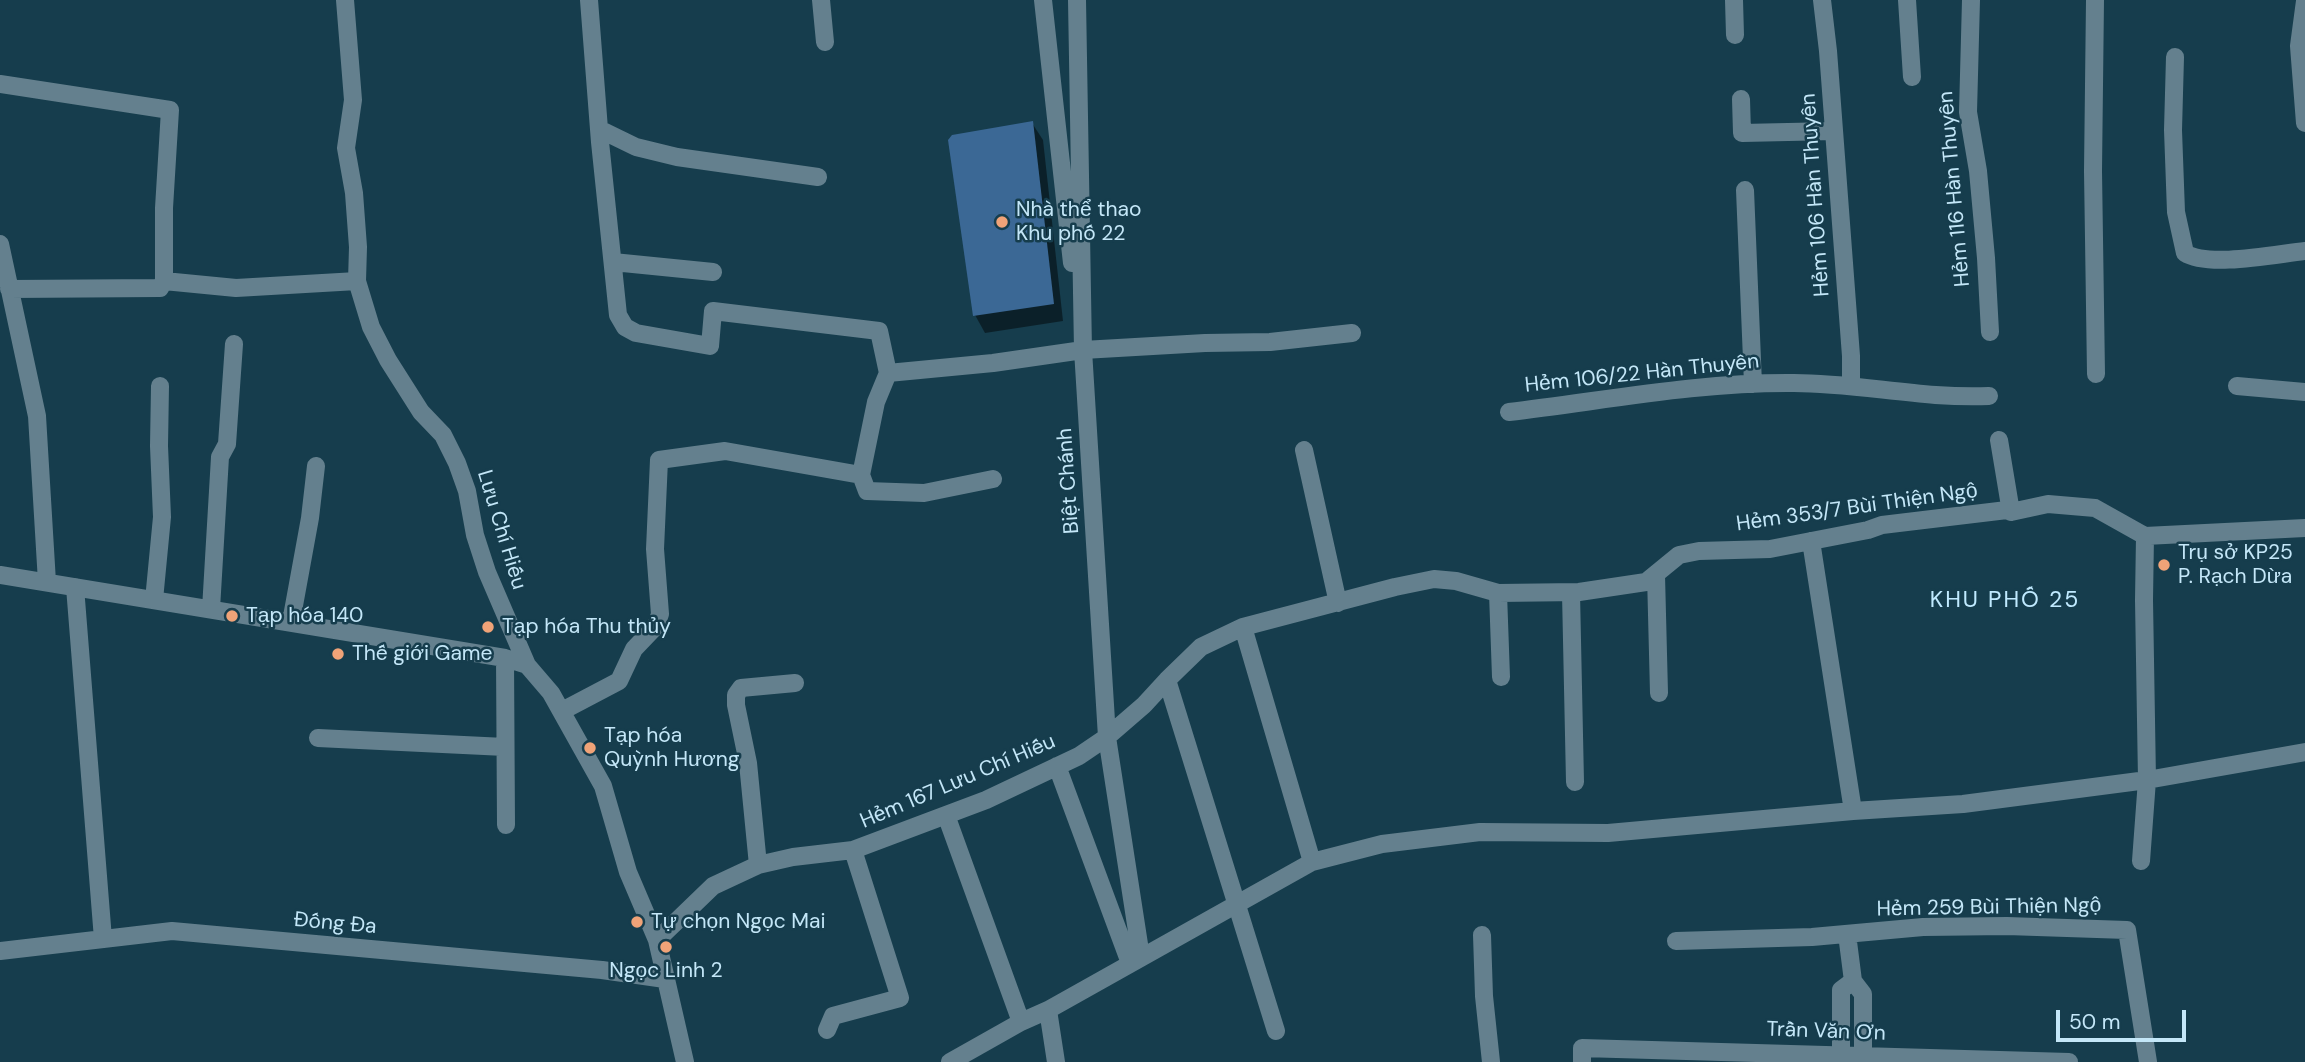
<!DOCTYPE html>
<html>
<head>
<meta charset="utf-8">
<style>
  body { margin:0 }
  #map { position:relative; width:2305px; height:1062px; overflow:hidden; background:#163d4d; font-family:"DM Sans",sans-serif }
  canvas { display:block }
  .scale { position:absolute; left:2056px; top:1010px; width:130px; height:32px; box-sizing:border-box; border:4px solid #c4e7f8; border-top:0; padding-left:9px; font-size:21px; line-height:24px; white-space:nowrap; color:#c4e7f8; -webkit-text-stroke:5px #163d4d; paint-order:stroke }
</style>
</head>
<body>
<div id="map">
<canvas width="2305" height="1062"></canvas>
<div class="scale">50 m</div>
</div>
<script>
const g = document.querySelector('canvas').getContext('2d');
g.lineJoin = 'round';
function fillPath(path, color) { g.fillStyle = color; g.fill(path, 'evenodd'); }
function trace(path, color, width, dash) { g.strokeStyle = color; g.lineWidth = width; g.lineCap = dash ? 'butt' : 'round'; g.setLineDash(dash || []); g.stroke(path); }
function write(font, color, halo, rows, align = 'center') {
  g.font = font + ' "DM Sans",sans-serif'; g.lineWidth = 5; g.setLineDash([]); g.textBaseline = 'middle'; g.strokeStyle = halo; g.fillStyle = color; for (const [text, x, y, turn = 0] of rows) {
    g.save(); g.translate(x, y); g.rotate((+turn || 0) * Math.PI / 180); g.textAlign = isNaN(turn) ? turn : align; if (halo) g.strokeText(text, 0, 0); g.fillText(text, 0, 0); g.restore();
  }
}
const shadow = new Path2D(`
  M1032,123L1043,140L1063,321L985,333L975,315Z`);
const building = new Path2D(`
  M1033,121L1054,304L973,316L948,140L952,135Z`);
const minor = new Path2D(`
  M345,0L353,100L346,148L354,193L358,247L357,281L371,327L388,360L421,412L443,435L457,463L467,491L475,535L487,572L527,665L551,693L603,786L628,872L657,940L685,1062
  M589,0L600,142L618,315L625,327L636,333L710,346L713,311L879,331L888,373L876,402L861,475
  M821,0L825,42
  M1043,0L1072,263
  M1077,0L1083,350L1107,737L1141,957
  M1734,0L1735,35
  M1822,0L1828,51L1851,356V386
  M1907,0L1912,77
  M1971,0L1968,112L1978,171L1986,258L1990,332
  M2095,0L2093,171L2096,374
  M2305,1L2299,46L2305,123
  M2175,57L2173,130L2176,212L2185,253C2208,268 2276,254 2305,251
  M0,84L170,110L164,208V281
  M1741,99L1742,133L1834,131
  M599,129L636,147L677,157L818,177
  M1745,190L1753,384
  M0,244L37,416L47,582
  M613,262L713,272
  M164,281L236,288L357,281
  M9,289L160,288L164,281
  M888,373L993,363L1083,350L1205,343L1270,342L1352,333
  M2237,386L2305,392
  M1509,412C1603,401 1698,382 1794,383C1859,383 1923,399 1989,396
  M1999,440L2011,512
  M1304,450L1338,603
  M1811,541L1853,811
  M0,575L505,658L527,665
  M1656,575L1659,693
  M75,587L103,939
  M1498,593L1501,677
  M1571,593L1575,782
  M154,600L162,517L159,446L160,386
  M211,609L220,457L227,444L234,344
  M291,622L310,518L316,466
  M1243,627L1312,862
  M505,658L506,825
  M1167,680L1276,1031
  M562,711L619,681L634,649L656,626L660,614L655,549L659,460L725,451L861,475L867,491L924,493L993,479
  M318,738L505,747
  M1057,766L1130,963
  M946,815L1021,1022
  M2141,861L2147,780L2144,600L2145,536
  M758,865L748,763L736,705V695L741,688L795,683
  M1847,934L1853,981L1863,994V1062
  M1482,935L1484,996L1491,1062
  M657,940L713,886L758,865L793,857L853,850L986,800L1079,756L1107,737L1144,705L1167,680L1201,647L1243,627L1395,587L1434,579L1456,581L1498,593L1579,592L1646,582L1679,555L1699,551L1770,549L1868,530L1882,525L2007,510L2011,512L2048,504L2095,508L2145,536L2305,528
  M1676,941L1812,937L1923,927L2007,926L2127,930L2148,1062
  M0,951L172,931L602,970L665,979
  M1048,1010L1056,1062
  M827,1030L833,1016L900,998L853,850
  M950,1062L1021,1022L1048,1010L1312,862L1382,844L1480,832L1608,833L1853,811L1963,804L2147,780L2305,752
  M1582,1062V1048L2069,1062
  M1841,1062V990L1853,981`);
const markers = [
  [1002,222,7,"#f0a378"],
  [2164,565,7,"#f0a378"],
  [232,616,7,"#f0a378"],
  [488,627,7,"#f0a378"],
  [338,654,7,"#f0a378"],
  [590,748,7,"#f0a378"],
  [637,922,7,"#f0a378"],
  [666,947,7,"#f0a378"]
];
const streetNames = [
  ["Hẻm 116 Hàn Thuyên",1955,189,-95],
  ["Hẻm 106 Hàn Thuyên",1816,195,-94],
  ["Hẻm 106/22 Hàn Thuyên",1642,374,-6],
  ["Biệt Chánh",1069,481,-94],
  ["Hẻm 353/7 Bùi Thiện Ngộ",1857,508,-8],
  ["Lưu Chí Hiếu",501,530,73],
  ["Hẻm 167 Lưu Chí Hiếu",958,782,-23],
  ["Hẻm 259 Bùi Thiện Ngộ",1989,908,-1],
  ["Đống Đa",335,924,5],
  ["Trần Văn Ơn",1826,1032,2]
];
const poiNames = [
  ["Nhà thể thao",1016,210],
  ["Khu phố 22",1016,234],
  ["Trụ sở KP25",2178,553],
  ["P. Rạch Dừa",2178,577],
  ["Tạp hóa 140",246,616],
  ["Tạp hóa Thu thủy",502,627],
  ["Thế giới Game",352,654],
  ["Tạp hóa",604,736],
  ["Quỳnh Hương",604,760],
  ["Tự chọn Ngọc Mai",651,922],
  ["Ngọc Linh 2",666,971,"center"]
];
const neighbourhoodNames = [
  ["KHU PHỐ 25",2005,601]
];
fillPath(shadow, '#0007');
fillPath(building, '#3b6895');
trace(minor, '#64808e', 18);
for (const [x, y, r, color] of markers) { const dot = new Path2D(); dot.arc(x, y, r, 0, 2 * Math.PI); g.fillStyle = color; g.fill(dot); trace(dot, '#163d4d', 2.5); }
write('21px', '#c4e7f8', '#163d4d', streetNames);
write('21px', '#c4e7f8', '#163d4d', poiNames, 'left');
g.letterSpacing = '2px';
write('23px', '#c0eaff', '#163d4d', neighbourhoodNames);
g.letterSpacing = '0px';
</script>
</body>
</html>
